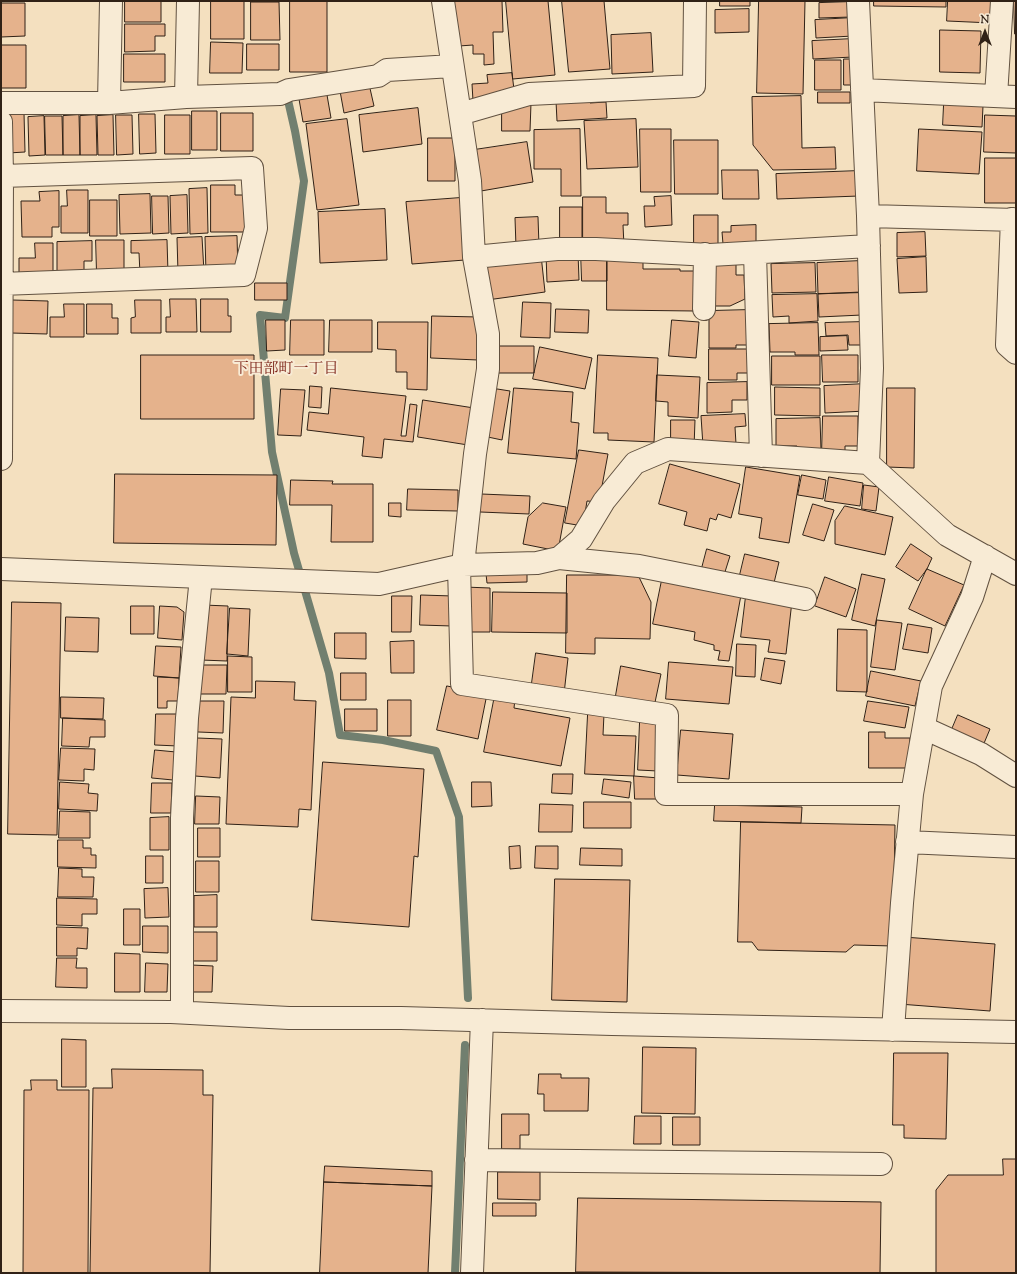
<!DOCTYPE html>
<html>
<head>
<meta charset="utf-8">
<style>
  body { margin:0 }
  #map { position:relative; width:1017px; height:1274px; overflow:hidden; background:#f4e0bf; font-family:"Sorts Mill Goudy",serif }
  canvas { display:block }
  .frame { position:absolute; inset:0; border:2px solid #302116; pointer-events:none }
  .north { position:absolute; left:965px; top:12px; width:40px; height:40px; -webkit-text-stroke:3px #f8ebd5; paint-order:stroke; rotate:0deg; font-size:11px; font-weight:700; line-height:16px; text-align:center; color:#302116 }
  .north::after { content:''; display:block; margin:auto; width:14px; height:18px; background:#302116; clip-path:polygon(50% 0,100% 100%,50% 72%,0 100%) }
</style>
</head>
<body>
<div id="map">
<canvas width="1017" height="1274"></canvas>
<div class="frame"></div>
<div class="north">N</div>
</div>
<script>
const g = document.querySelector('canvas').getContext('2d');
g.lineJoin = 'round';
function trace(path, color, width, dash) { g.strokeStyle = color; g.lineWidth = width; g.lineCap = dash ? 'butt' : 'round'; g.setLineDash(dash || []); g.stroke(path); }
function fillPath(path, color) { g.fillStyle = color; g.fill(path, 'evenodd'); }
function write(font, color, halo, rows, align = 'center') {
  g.font = font + ' "Sorts Mill Goudy","Noto Serif JP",serif'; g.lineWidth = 4; g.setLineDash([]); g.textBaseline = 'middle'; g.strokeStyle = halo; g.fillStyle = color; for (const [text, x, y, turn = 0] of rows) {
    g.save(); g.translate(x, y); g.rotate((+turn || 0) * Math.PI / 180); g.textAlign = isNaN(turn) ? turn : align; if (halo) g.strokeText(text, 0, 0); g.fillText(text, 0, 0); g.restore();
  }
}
const stream = new Path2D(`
  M292,95L287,96L295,131L304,181L285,318L260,315L272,452L294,553L329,673L340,735L383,740L436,751L459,817L468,998
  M455,1273L465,1045`);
const building = new Path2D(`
  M125,1H161V22H125Z
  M211,1H244V39H211Z
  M290,1H327V72H290Z
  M448,1H502L503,32H493L494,64L484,65V54H473V45L459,46Z
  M506,1H548L555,75L513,79Z
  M562,1H604L610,69L569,72Z
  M720,1H750V6H720Z
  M759,1H805L803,94L757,93Z
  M874,1H946V7L874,6Z
  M948,1H993L992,23L947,21Z
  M1014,1H1016V34H1015Z
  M251,2H279L280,40H251Z
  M850,2L851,17L819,18V3Z
  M1,3H25V36L1,37Z
  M749,9V32L715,33V10Z
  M852,18L853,36L816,38L815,20Z
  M125,24H165V36H155V51L125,52Z
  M940,30L981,31L980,73L940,72Z
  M651,33L653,72L612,74L611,35Z
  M852,39L853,57L813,59L812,41Z
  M211,42L243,43L242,73H210Z
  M247,44H279V70H247Z
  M1,45H26V88H1Z
  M124,54H165V82H124Z
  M844,59H855V85H844Z
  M815,60H841V90H815Z
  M512,73L515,98L473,101L472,84L488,83L487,75Z
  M369,84L374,106L344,113L340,91Z
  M818,92H850V103H818Z
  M327,95L331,118L303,122L299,99Z
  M801,96L802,148L835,147L836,169L773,170L753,145L752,97Z
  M588,99L590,103L606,102L607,118L557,121L556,101Z
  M502,103H531L530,131H502Z
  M944,104L983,106L982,127L943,125Z
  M418,108L422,144L363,152L359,115Z
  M192,111H217V150H192Z
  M24,113L25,152L8,153L7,114Z
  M221,113H253V151H221Z
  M139,114H155L156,153L140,154Z
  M79,115L80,155H63V116Z
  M96,115L97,155H80V116Z
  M113,115L114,155H98L97,116Z
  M116,115H132L133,154L117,155Z
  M165,115H190V154H165Z
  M985,115L1016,116V153L984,152Z
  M44,116L45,155L29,156L28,117Z
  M45,116H62L63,155H46Z
  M347,119L359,205L317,210L306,124Z
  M636,119L638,167L587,169L584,121Z
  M580,129L581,196H561V169H534V130Z
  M640,129H671V192H641Z
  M919,129L982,132L979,174L917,171Z
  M428,138H455V181H428Z
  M674,140H718V194H675Z
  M527,142L533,182L481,191L474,150Z
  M985,158H1016V203H985Z
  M722,170H758L759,199H723Z
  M858,171L859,196L777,199L776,174Z
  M211,185H235V195H246V232H211Z
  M207,188L208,233L190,234L189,189Z
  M67,190H88V233H61V206H67Z
  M59,191V227H52V237H22L21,201H40L39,192Z
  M150,194L151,233L120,234L119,195Z
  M187,195L188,233L171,234L170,196Z
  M152,196H168L169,233L153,234Z
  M671,196L672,225L645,227L644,206H655L654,197Z
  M583,197H606V213H628V225H623L624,246H583Z
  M460,198L465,260L412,264L406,202Z
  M90,200H117V236H90Z
  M560,207H582V240L560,241Z
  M385,209L387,260L320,263L318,212Z
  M694,215H718V248H694Z
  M538,217L539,246L516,247L515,218Z
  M756,225V243L723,244L722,232H731V226Z
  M925,232L926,256L897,257V233Z
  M237,236L238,272L206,273L205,237Z
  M202,237L204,272L178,273L177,238Z
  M96,240H124V275H97Z
  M167,240L168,273L140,274L139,253H131V241Z
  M92,241V261H84V276L57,277V242Z
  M35,243H53V277H19V258H35Z
  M578,253L579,280L547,282L546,254Z
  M581,253H607V281H582Z
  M541,255L545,292L487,300L482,263Z
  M926,257L927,292L899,293L897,259Z
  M607,258H643V269H680V271H695V311L607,310Z
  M860,261L861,292L818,294L817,263Z
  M736,263V275H744L745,299L730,306H714L713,264Z
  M815,263L816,292L772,293L771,264Z
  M255,283H287V300H255Z
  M861,293L862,315L819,317L818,294Z
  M817,294L818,321L789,323V316L773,317L772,295Z
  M170,299H196L197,332H166V317H170Z
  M201,299H228V316H231V332H201Z
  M12,300L48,301L47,334L11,333Z
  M135,300H161V333H131V318L135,317Z
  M523,302L551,303L550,338L521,337Z
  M64,304H84V337H50V317H64Z
  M87,304H112V318H118V334H87Z
  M556,309L589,310L588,333L555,332Z
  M748,310V345H736V348H709V311Z
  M432,316L479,317L478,360L431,358Z
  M266,320H285V350L267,351Z
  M291,320H324V355H290Z
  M330,320H372V352H329Z
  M672,320L699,322L696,358L669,356Z
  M378,322H428L427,390L407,389V372H396V350L378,349Z
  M862,322V345H849L848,335L826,336L825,323Z
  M818,323L819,355H795V352H770L769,324Z
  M847,336L848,350L820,351V337Z
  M498,346H534V373H498Z
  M540,347L592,358L585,389L533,379Z
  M709,349H750V373H737V380H709Z
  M141,355H254V419H141Z
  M598,355L658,358L654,442L608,440V433H594Z
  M822,355H858V382H823Z
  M772,356H820V385H772Z
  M657,375L700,377L698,418L668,416V402L656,401Z
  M747,382V400H732V412L707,413V383Z
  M865,384L866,411L825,413L824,386Z
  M310,386L322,387L321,408L309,407Z
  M775,387L820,388V416L775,415Z
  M331,388L406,396L401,436H406L410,404L417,405L413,442L384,439L382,458L362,456L364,437L307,430L309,412L328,414Z
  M491,388L510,391L502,440L483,436Z
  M514,388L573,392L571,422L579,423L576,459L508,453Z
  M887,388H915L914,468L887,467Z
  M281,389L305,390L301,436L278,435Z
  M423,400L474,408L468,445L418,437Z
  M745,414L746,426L735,427L736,444L703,446L701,416Z
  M823,416H858V446H845V452H822Z
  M820,418L821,450L797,451V446H776V419Z
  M671,420H695L694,448L671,447Z
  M579,450L608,454L599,502L587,501L583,526L565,523Z
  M670,464L740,484L731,518L718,514L716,520L710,518L707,531L684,525L687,512L659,504Z
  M746,467L800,476L789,543L759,538L762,518L739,514Z
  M115,474L277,475L276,545L114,543Z
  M802,475L826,480L823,499L798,495Z
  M829,477L863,483L860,506L825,501Z
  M291,480L333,481L332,484H373V542H331L332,505H290Z
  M864,485L879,487L876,511L862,509Z
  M408,489L458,490V511L407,510Z
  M481,494L530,496L529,514L480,512Z
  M389,503H401V517L389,516Z
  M543,503L566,507L558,551L523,544L528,517Z
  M813,504L834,510L824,541L803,535Z
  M845,506L893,517L885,555L835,544V521Z
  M911,544L932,558L927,569L918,581L896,567Z
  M707,549L730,556L724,575L702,568Z
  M745,554L779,562L773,587L739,579Z
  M927,569L964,585L945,626L909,609Z
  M527,573V582L487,583L486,574Z
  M862,574L885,579L875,626L852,620Z
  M567,575H638L651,602L650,639L595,638V654L566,653Z
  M825,577L856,589L846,617L815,606Z
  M662,580L741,595L729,661L718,660L720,651L714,650V645L694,640L695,632L653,624Z
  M464,587L490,588V632H465Z
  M493,592L567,593V633L492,632Z
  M421,595L453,596L452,626L420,625Z
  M392,596H412L411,632H392Z
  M746,596L792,601L786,654L768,652L770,640L741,637Z
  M12,602L61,603L57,835L8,834Z
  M203,605L228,606L227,661L201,660Z
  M131,606H154V634H131Z
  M160,606L177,607L184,612L182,640L158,638Z
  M230,608L250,609L248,656L227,654Z
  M66,617L99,618L98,652L65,651Z
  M877,620L902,623L895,670L871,667Z
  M908,624L932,628L928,653L903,649Z
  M838,629L867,630V692L837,691Z
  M335,633H366V659L335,658Z
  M414,641V673H391L390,642Z
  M737,644L756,645L755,677L736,676Z
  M156,646L181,647L179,678L154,676Z
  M536,653L568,658L564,694L531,690Z
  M228,656L252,657V692H228Z
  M765,658L785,661L781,684L761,680Z
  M669,662L733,667L729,704L666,699Z
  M200,665H227L226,694H200Z
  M621,666L661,674L654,707L615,701Z
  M871,671L921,681L915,706L866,696Z
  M341,673H366V700H341Z
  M158,677L179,678L178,701H167V708H158Z
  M256,681L295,682L294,700L316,701L311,810L299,809L298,827L226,824L231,697L255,698Z
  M447,686L487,694L478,739L437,730Z
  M495,695L515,699L514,708L570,718L561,766L484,752Z
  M61,697L104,698L103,719L61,718Z
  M388,700H411V736H388Z
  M198,701H224L223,733L198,732Z
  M868,701L909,707L905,728L864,721Z
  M345,709H377V731H345Z
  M156,714H179L178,746L155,745Z
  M588,714H604L603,735L636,736L634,776L585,774Z
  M958,715L990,729L982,748L950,734Z
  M63,718L105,720V737H90L89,747L62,746Z
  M640,721L661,722L658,771L638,770Z
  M681,730L733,734L729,779L677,775Z
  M869,732H885V738H910L909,768H869Z
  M197,738L222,739L220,778L195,776Z
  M61,748L95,749L94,770L84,769V781L59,780Z
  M155,750L176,752L173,780L152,778Z
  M323,762L424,769L418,857L414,856L409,927L312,920Z
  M553,774H573L572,794L552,793Z
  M634,776L659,778L658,799H635Z
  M604,779L631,782L629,798L602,794Z
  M60,782L89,784L88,793L98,794L97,811L59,809Z
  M472,782H491L492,806L472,807Z
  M152,783H172L171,813H151Z
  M196,796L220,797L219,824H195Z
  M584,802H631V828H584Z
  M540,804L573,805L572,832H539Z
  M715,805L802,807L801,823L714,821Z
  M60,811L90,812V838H59Z
  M169,817V850H150V818Z
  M741,822L895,825L893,946L854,945L846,952L758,950L752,942H738Z
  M198,828H220V857H198Z
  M58,840H83V848H91V855H96V868L58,867Z
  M520,846L521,868L510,869L509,847Z
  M536,846H558V869L535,868Z
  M581,848L622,849V866L580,865Z
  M146,856H163V883H146Z
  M196,861H219V892H196Z
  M59,868L82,869V877H94L93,897H58Z
  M555,879L630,880L627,1002L552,1000Z
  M168,888L169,917L145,918L144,889Z
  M217,895V927H194V896Z
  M57,898L97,899V914H82V926L57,925Z
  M124,909H140V945H124Z
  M143,926H168V953L143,952Z
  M57,927L88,928L87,949L77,948V956H57Z
  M192,932H217V961H192Z
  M904,937L995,944L990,1011L899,1004Z
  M115,953L140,954V992H115Z
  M57,958H77L76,968H87V988L56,987Z
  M146,963L168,964L167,992H145Z
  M191,965L213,966L212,992H191Z
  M62,1039L86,1040V1087H62Z
  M643,1047L696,1048L695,1114L642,1113Z
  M894,1053H948L946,1139L904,1138V1125H893Z
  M112,1069L203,1070V1095H213L210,1273H90L93,1088H112Z
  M539,1074H561V1078H589L588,1111H544V1094H538Z
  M31,1080H57V1090H89L88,1273H23L24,1090H31Z
  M502,1114H529V1135H520V1149H502Z
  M635,1116H661V1144H634Z
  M673,1117H700V1145H673Z
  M1003,1159H1016V1273H936V1190L948,1175H1003Z
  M325,1166L432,1171V1186L324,1182Z
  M498,1172H540V1200L498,1199Z
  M324,1182L432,1186L428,1273H320Z
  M578,1198L881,1202L880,1273L576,1272Z
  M493,1203H536V1216H493Z`);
const minor = new Path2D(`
  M443,1L470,181L474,257L488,334V369L475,454L463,565
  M858,1L868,216L872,368L868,463
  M862,90L1016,97
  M996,96L1002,1
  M186,97L188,1
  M1,103H109L186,97L280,94L289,90L378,76L387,70L452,66
  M109,103L111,1
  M460,114L529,94L694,86L695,1
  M1,122L2,176L1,459
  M868,216L1016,220
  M1012,219L1007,345L1016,353
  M755,253L761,456
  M474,257L557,249H596L710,255L869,246
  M1,284L244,275L256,228L252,168L2,176
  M704,309L705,254
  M559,558L639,566L805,599
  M459,566L462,684L667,715L666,794H912
  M1,569L379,584L463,565L537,563L559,558L581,539L604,501L635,463L668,449L868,463L947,535L1016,574
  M924,728L981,754L1016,776
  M907,842L1016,847
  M1,1011L171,1012L289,1018H401L612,1024L1016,1032
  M182,1012V818L187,718L201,577
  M893,1030L902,903L912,794L931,686L972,597L985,556
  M476,1160L881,1164
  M472,1273L482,1020`);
const neighbourhoodNames = [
  ["下田部町一丁目",286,370]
];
trace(stream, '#717f6f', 8);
fillPath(building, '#e5b28c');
trace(building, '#302116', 1);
trace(minor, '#615140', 24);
trace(minor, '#f8ebd5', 22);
write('15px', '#7a1f14', '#f8ebd5', neighbourhoodNames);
</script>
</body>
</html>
